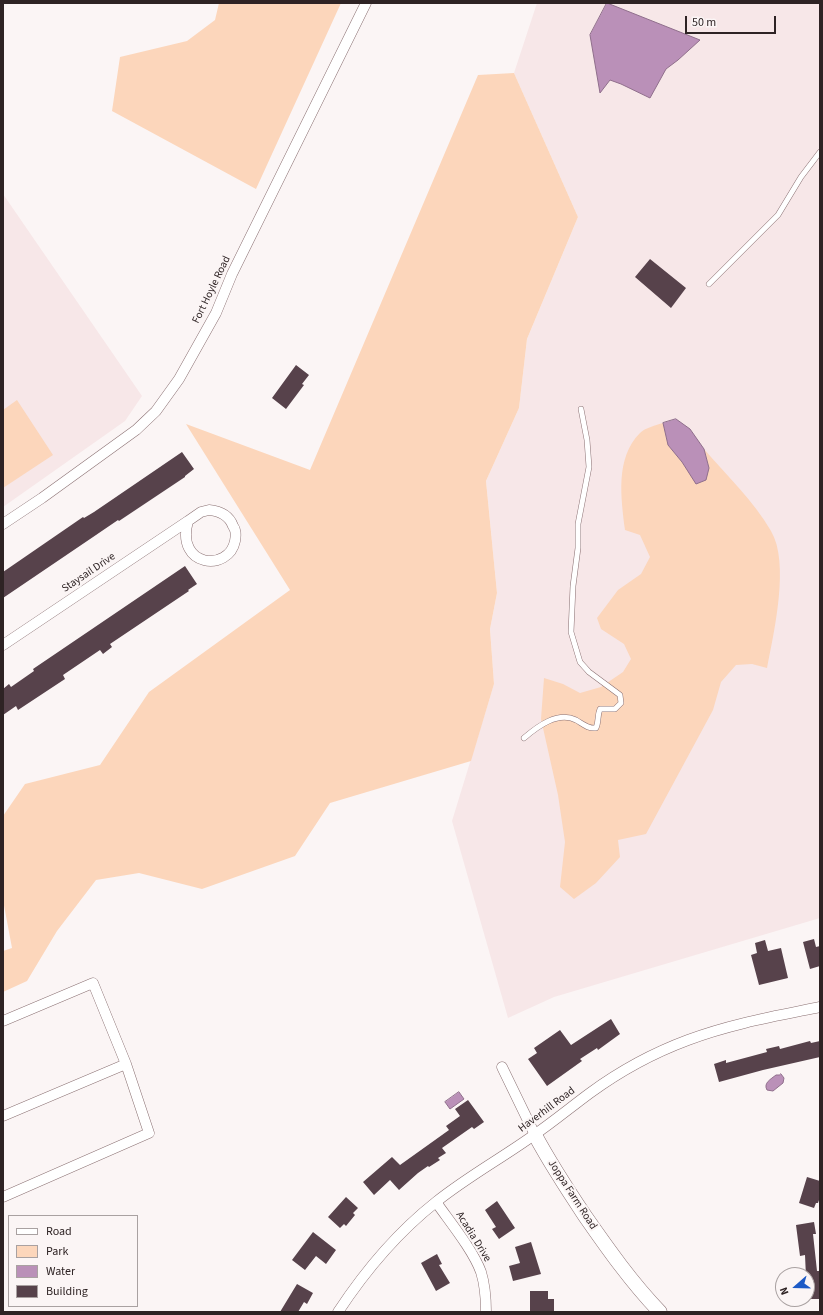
<!DOCTYPE html>
<html>
<head>
<meta charset="utf-8">
<style>
  body { margin:0 }
  #map { position:relative; width:823px; height:1315px; overflow:hidden; background:#fbf5f5; font-family:"Source Sans 3",sans-serif }
  canvas { display:block }
  .frame { position:absolute; inset:0; border:4px solid #2e2324; pointer-events:none }
  .legend { position:absolute; left:8px; top:1215px; width:130px; height:92px; box-sizing:border-box; background:#fbf5f5; border:1px solid #a9a1a1; margin:0; padding:5px 7px; list-style:none; font-size:12px; color:#2e2324 }
  .legend li { display:flex; align-items:center; gap:8px; height:20px }
  .legend b { width:20px; border:1px solid #a9a1a1 }
  .north { position:absolute; left:775px; top:1267px; width:40px; height:40px; box-sizing:border-box; background:#fbf5f5; border:1px solid #a9a1a1; border-radius:50%; rotate:250deg; font-size:11px; font-weight:700; line-height:16px; text-align:center; color:#2e2324 }
  .north::after { content:''; display:block; margin:auto; width:14px; height:18px; background:#1d5ac6; clip-path:polygon(50% 0,100% 100%,50% 72%,0 100%) }
  .scale { position:absolute; left:685px; top:16px; width:91px; height:18px; box-sizing:border-box; border:2px solid #2e2324; border-top:0; padding-left:5px; font-size:12px; line-height:14px; white-space:nowrap; color:#2e2324; -webkit-text-stroke:3px #fbf5f5; paint-order:stroke }
</style>
</head>
<body>
<div id="map">
<canvas width="823" height="1315"></canvas>
<div class="frame"></div>
<ul class="legend">
<li><b style="height:5px;background:#fff"></b>Road</li>
<li><b style="height:11px;background:#fcd6bb"></b>Park</li>
<li><b style="height:11px;background:#ba90b8"></b>Water</li>
<li><b style="height:11px;background:#57424b"></b>Building</li>
</ul>
<div class="north">N</div>
<div class="scale">50 m</div>
</div>
<script>
const g = document.querySelector('canvas').getContext('2d');
g.lineJoin = 'round';
function fillPath(path, color) { g.fillStyle = color; g.fill(path, 'evenodd'); }
function trace(path, color, width, dash) { g.strokeStyle = color; g.lineWidth = width; g.lineCap = dash ? 'butt' : 'round'; g.setLineDash(dash || []); g.stroke(path); }
function write(font, color, halo, rows, align = 'center') {
  g.font = font + ' "Source Sans 3",sans-serif'; g.lineWidth = 4; g.setLineDash([]); g.textBaseline = 'middle'; g.strokeStyle = halo; g.fillStyle = color; for (const [text, x, y, turn = 0] of rows) {
    g.save(); g.translate(x, y); g.rotate((+turn || 0) * Math.PI / 180); g.textAlign = isNaN(turn) ? turn : align; if (halo) g.strokeText(text, 0, 0); g.fillText(text, 0, 0); g.restore();
  }
}
const built = new Path2D(`
  M537,3H820V918L554,997L508,1018L452,821L494,684L490,629L497,593L486,481L519,408L527,339L578,217L514,73Z
  M3,194L142,396L125,421L3,507Z`);
const green = new Path2D(`
  M219,3H341L256,189L112,111L120,57L187,41L215,20Z
  M514,73L578,217L527,339L519,408L486,481L497,593L490,629L494,684L471,761L330,803L295,856L202,889L139,873L96,880L57,931L27,981L3,992V951L12,948L3,900V816L25,784L100,765L149,692L290,590L186,424L310,470L478,75Z
  M17,400L53,455L3,488V410Z
  M663,423L668,445L682,462L709,468L704,449C726,475 754,501 771,531C790,563 774,632 767,668L752,664L736,665L721,682L713,710L646,834L618,840L620,857L596,883L574,899L560,887L565,842L558,795L541,719L544,678L563,684L580,693L601,687L623,672L631,659L624,644L601,629L597,618L618,590L641,574L650,557L640,535L625,530C621,498 615,458 640,433C645,428 656,425 663,423Z`);
const water = new Path2D(`
  M607,3L700,40L678,60L666,69L650,98L621,84L610,80L600,93L590,35Z
  M676,419L690,429L704,449L709,468L706,480L696,484L682,462L668,445L663,423Z
  M781,1074L784,1078L783,1083L773,1091L767,1090C763,1083 771,1079 776,1075H779Z
  M459,1092L464,1099L450,1109L445,1102Z`);
const building = new Path2D(`
  M650,259L686,288L671,308L635,277Z
  M296,365L309,375L302,384L304,385L286,409L272,398Z
  M182,452L194,469L185,476V477L119,521L118,520L96,535L3,598V572L83,517L84,518L94,512Z
  M185,566L197,584L188,590L189,591L110,644L112,647L103,654L100,650L63,675L65,679L18,710L16,706L3,715V689L9,684L11,687L34,671L33,669Z
  M814,939L816,947L820,946V966L810,969L803,942Z
  M765,940L768,951L781,948L788,978L759,985L751,955L757,953L755,943Z
  M611,1019L620,1034L598,1050L597,1048L580,1059L582,1061L547,1086L528,1059L537,1053L534,1048L560,1030L571,1045Z
  M810,1041L811,1043L820,1041V1057L763,1070L719,1082L714,1064L726,1060V1063L767,1052L766,1049L779,1046L780,1049Z
  M468,1100L484,1122L474,1129L472,1127L442,1148L446,1153L438,1158L440,1160L429,1167L428,1166L418,1173L399,1190L390,1180L374,1195L363,1182L392,1157L400,1165L449,1130L446,1126L460,1116L455,1109Z
  M807,1177L820,1181V1197L818,1203H816L814,1208L799,1203Z
  M346,1197L358,1208L353,1213L355,1215L346,1226L344,1224L340,1228L328,1217Z
  M497,1201L515,1228L499,1239L492,1229L496,1227L485,1210Z
  M814,1222L816,1234H813L817,1271H820V1299H807L805,1255L800,1256L796,1225Z
  M313,1232L336,1250L326,1264L316,1256L305,1270L292,1260Z
  M531,1242L541,1274L513,1281L509,1266L520,1263L515,1247Z
  M437,1254L442,1264L439,1265L450,1283L436,1291L421,1263Z
  M297,1284L313,1293L307,1304L304,1302L298,1312H280Z
  M530,1291H548V1299H554V1312H530Z`);
const lane = new Path2D(`
  M709,284L778,215L801,177L820,152
  M524,738C538,726 558,711 576,720C583,724 588,729 596,728C599,722 597,716 600,709H615L621,703L620,695L589,672L580,662L571,632L573,586L578,548V524L589,467L587,440L581,409`);
const street = new Path2D(`
  M209,510C220,511 229,515 233,526C236,530 236,536 235,541C229,572 175,568 188,521L201,512Z
  M3,524L42,498L136,430L156,411L179,379L216,313L232,274L366,3
  M3,645L188,521
  M3,1021L93,983L126,1064L149,1133L3,1197
  M502,1067L535,1135
  M3,1116L126,1064
  M436,1202C450,1222 473,1250 481,1272C485,1285 486,1298 486,1312
  M338,1312C365,1271 398,1232 436,1202C467,1177 502,1158 534,1135C553,1122 571,1107 590,1093C620,1071 653,1053 688,1040C730,1024 776,1016 820,1007`);
const secondary = new Path2D(`
  M535,1135C550,1163 567,1189 585,1216C608,1249 632,1283 660,1312`);
const streetNames = [
  ["Fort Hoyle Road",212,290,-64],
  ["Staysail Drive",89,573,-34],
  ["Haverhill Road",547,1110,-37],
  ["Joppa Farm Road",572,1195,57],
  ["Acadia Drive",473,1237,58]
];
fillPath(built, '#f7e7e8');
fillPath(green, '#fcd6bb');
fillPath(water, '#ba90b8');
trace(water, '#906f8c', 1);
fillPath(building, '#57424b');
trace(lane, '#8a7072', 6);
trace(street, '#8a7072', 11);
trace(secondary, '#8a7072', 15);
trace(lane, '#fff', 5);
trace(street, '#fff', 10);
trace(secondary, '#fff', 14);
write('11px', '#2e2324', '#fbf5f5', streetNames);
</script>
</body>
</html>
